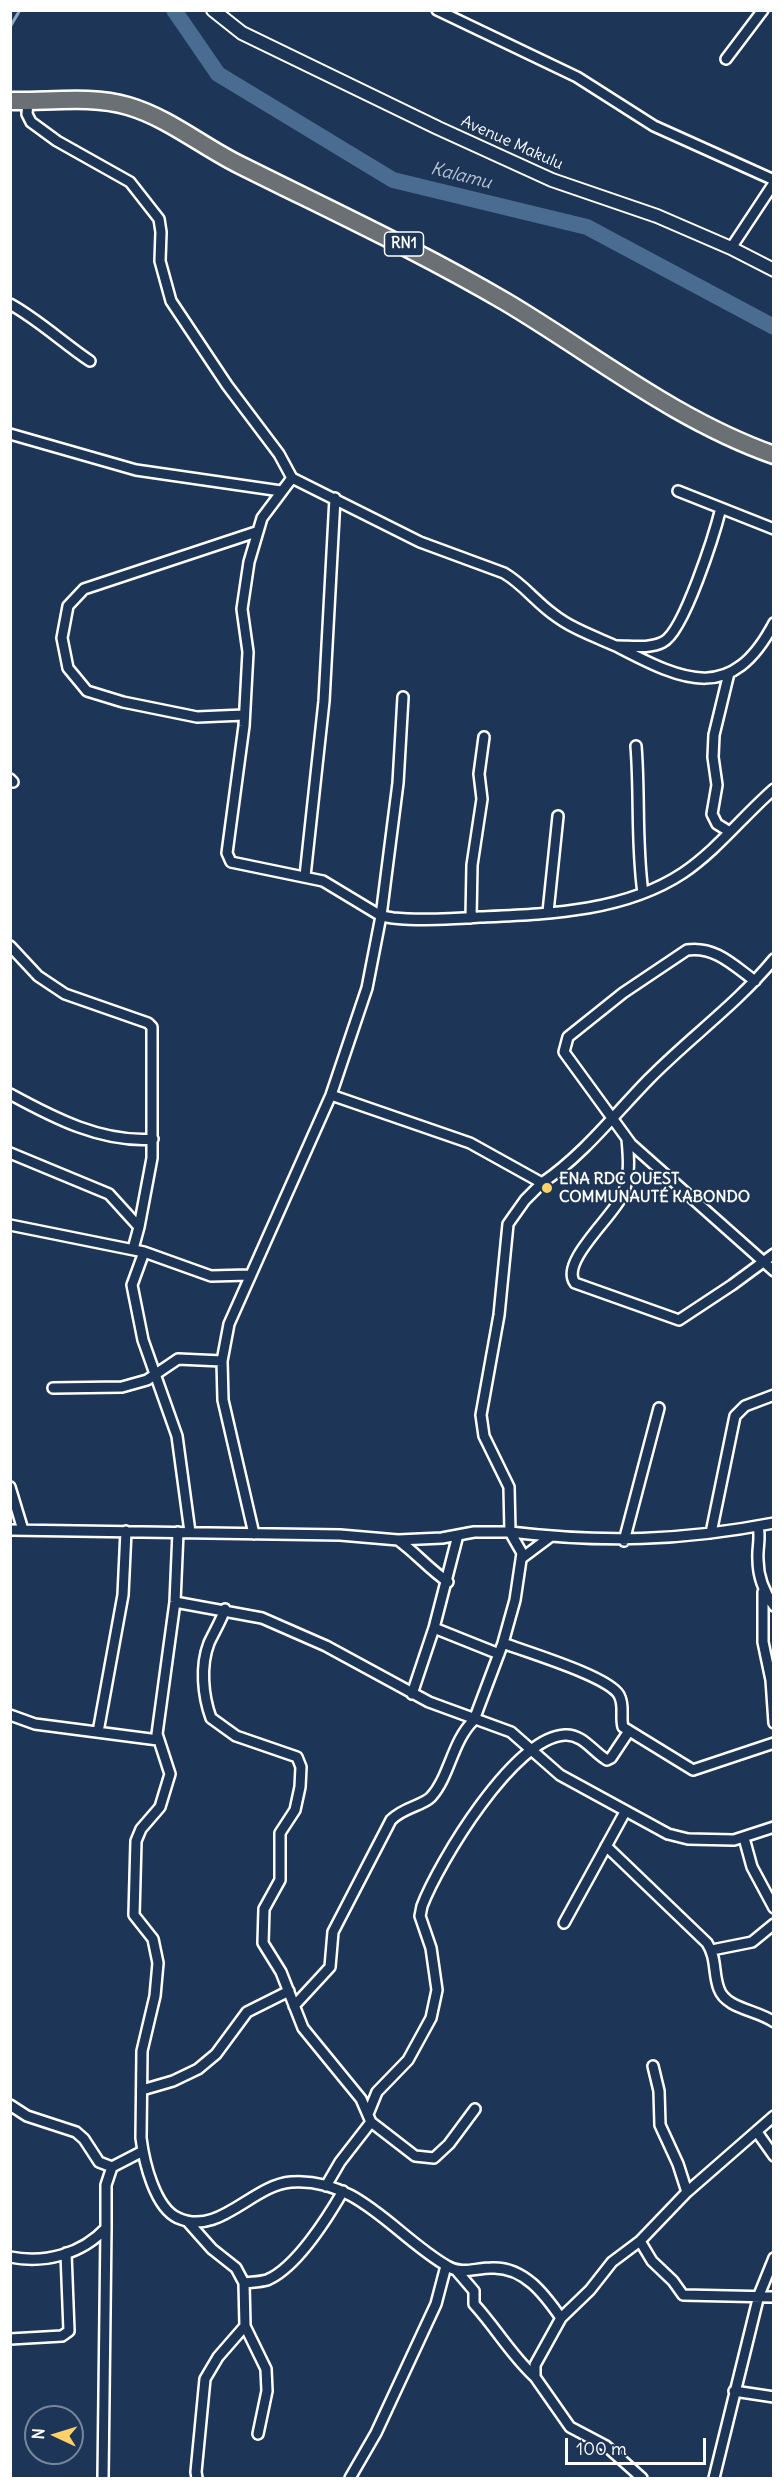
<!DOCTYPE html>
<html>
<head>
<meta charset="utf-8">
<style>
  body { margin:0 }
  #map { position:relative; width:784px; height:2489px; overflow:hidden; background:#1d3557; font-family:Delius,sans-serif }
  canvas { display:block }
  .frame { position:absolute; inset:0; border:12px solid #fff; pointer-events:none }
  .north { position:absolute; left:24px; top:2405px; width:60px; height:60px; box-sizing:border-box; background:#1d3557; border:2px solid #77869a; border-radius:50%; rotate:274deg; font-size:16px; font-weight:700; line-height:24px; text-align:center; color:#fff }
  .north::after { content:''; display:block; margin:auto; width:21px; height:27px; background:#ffd166; clip-path:polygon(50% 0,100% 100%,50% 72%,0 100%) }
  .scale { position:absolute; left:565px; top:2438px; width:141px; height:27px; box-sizing:border-box; border:3px solid #fff; border-top:0; padding-left:8px; font-size:18px; line-height:21px; white-space:nowrap; color:#fff; -webkit-text-stroke:4px #1d3557; paint-order:stroke }
</style>
</head>
<body>
<div id="map">
<canvas width="784" height="2489"></canvas>
<div class="frame"></div>
<div class="north">N</div>
<div class="scale">100 m</div>
</div>
<script>
const g = document.querySelector('canvas').getContext('2d');
g.lineJoin = 'round';
function trace(path, color, width, dash) { g.strokeStyle = color; g.lineWidth = width; g.lineCap = dash ? 'butt' : 'round'; g.setLineDash(dash || []); g.stroke(path); }
function write(font, color, halo, rows, align = 'center') {
  g.font = font + ' Delius,sans-serif'; g.lineWidth = 4.5; g.setLineDash([]); g.textBaseline = 'middle'; g.strokeStyle = halo; g.fillStyle = color; for (const [text, x, y, turn = 0] of rows) {
    g.save(); g.translate(x, y); g.rotate((+turn || 0) * Math.PI / 180); g.textAlign = isNaN(turn) ? turn : align; if (halo) g.strokeText(text, 0, 0); g.fillText(text, 0, 0); g.restore();
  }
}
const stream = new Path2D(`
  M10,27L20,10`);
const river = new Path2D(`
  M174,10L218,74L393,180L587,227L774,327`);
const street = new Path2D(`
  M437,10L577,77L654,126L774,180
  M726,59L763,10
  M28,101L27,114L31,122L57,141L130,182L159,219L161,232L160,261L171,301L227,385L279,454L292,478L420,542L504,573C523,584 535,601 553,614C572,629 596,637 618,647C685,682 732,703 774,623
  M731,248L774,183
  M10,304C39,320 63,343 90,361
  M10,434L136,470L281,491
  M292,478L262,518L249,562L242,609L248,652L244,726L227,853L231,862L323,881L381,916L393,918C422,921 452,919 480,917C548,914 624,912 683,873C717,850 743,816 774,789
  M678,491L774,529
  M617,646C631,646 650,649 663,642C684,632 715,532 721,508
  M729,673L714,735L713,757L717,785L712,814L717,824L730,832
  M244,715L197,717L123,702L87,691L68,668L62,638L68,606L84,589L256,532
  M636,746C640,795 636,844 643,893
  M10,779L13,782
  M305,876L324,701L335,498
  M548,912L558,816
  M471,918L472,865L482,799L479,774L484,737
  M10,946L38,976L65,994L148,1023L152,1027V1158L139,1227
  M755,981C733,965 715,946 687,950L623,993L568,1037L564,1052L631,1144L774,1271
  M10,1094C54,1118 102,1143 153,1139
  M331,1095L470,1143L542,1183L525,1200L508,1224L499,1315L481,1415L484,1436L509,1487L510,1532C603,1543 681,1541 774,1523
  M627,1139C629,1159 630,1176 623,1194C615,1215 559,1262 575,1283L679,1320L732,1285L774,1254
  M10,1153L109,1194L139,1227L133,1249
  M542,1183C583,1155 614,1115 648,1080C690,1037 735,1006 774,959
  M10,1225L144,1252L211,1276L249,1275
  M144,1252L132,1285L143,1340L177,1436L190,1532
  M53,1388L122,1387L147,1380L178,1359L222,1361
  M10,1487L23,1530
  M758,1526C761,1539 757,1547 758,1560C758,1578 764,1592 774,1606
  M10,1530L340,1535L398,1540L442,1538L474,1532H510L522,1553L515,1600L503,1643L474,1720C452,1741 450,1776 431,1797C422,1806 404,1807 391,1820L333,1932L330,1967L294,2006
  M178,1532L175,1602L157,1734L170,1774L160,1807L141,1829L136,1841L134,1915L153,1939L158,1963L155,1996L142,2051L141,2138C144,2162 155,2208 178,2218C219,2237 252,2185 291,2182C358,2177 395,2236 447,2266C461,2275 476,2268 491,2268C524,2266 545,2295 561,2318
  M711,1533L735,1416L745,1406L774,1395
  M254,1534L223,1400L222,1361L229,1324L331,1095L367,988L381,916L398,783L403,697
  M398,1540C416,1553 429,1569 448,1582
  M624,1541L659,1408
  M522,1558L550,1537
  M763,1592V1642L771,1680L774,1723
  M175,1602L262,1618L326,1646L429,1702L511,1732L560,1775L668,1834L688,1839L734,1840L774,1827
  M225,1609C221,1621 214,1632 209,1643C200,1666 203,1696 211,1718L236,1736L297,1757L301,1767L300,1787L295,1810L280,1833V1880L264,1909L263,1943L281,1972L303,2028L361,2099L371,2122
  M434,1628L499,1654
  M503,1643C526,1652 608,1676 619,1695C625,1706 620,1716 623,1727L693,1770L774,1743
  M412,1694L434,1628L458,1535
  M10,1715L35,1724L158,1740
  M98,1732L123,1595L126,1531
  M744,1838L752,1867L774,1908
  M606,1846L707,1943C717,1958 713,1974 719,1989C726,2009 758,2010 774,2022
  M564,1923L625,1812
  M712,1950L752,1942L774,1924
  M653,2066L659,2091L660,2125L678,2164L687,2192
  M142,2090L173,2081L198,2069L216,2054L247,2012L289,1991
  M10,2105L27,2116L76,2132L84,2139L99,2162L112,2167
  M368,2114L377,2092L408,2060L431,2018L437,1990L431,1948L420,1916L422,1906C439,1862 514,1737 565,1735C583,1734 593,1752 607,1760L611,1758L629,1731
  M757,2132L774,2156
  M326,2186L340,2162L371,2122L415,2156L434,2158L449,2144L475,2109
  M188,2222L212,2249L236,2268L244,2283L245,2326L266,2369L267,2391L258,2434
  M640,2241L652,2261L673,2281L683,2295L774,2297
  M10,2257C45,2264 82,2254 106,2228V2185L112,2167L143,2151
  M456,2270L474,2291V2304C496,2328 511,2355 535,2377
  M244,2283C252,2282 260,2282 267,2280C296,2268 328,2217 343,2191
  M10,2339L62,2336L69,2331L66,2253
  M734,2391L774,2397
  M103,2478L106,2228
  M197,2478L196,2472L205,2379L218,2357L245,2326
  M350,2478L376,2433L436,2304L446,2266
  M642,2478L606,2446L570,2427L535,2377V2365L561,2318L590,2290L612,2262L640,2241L687,2192L774,2116
  M714,2478L759,2295L774,2258`);
const secondary = new Path2D(`
  M213,10L242,33L438,128L552,180L657,216L731,248L774,270`);
const highway = new Path2D(`
  M10,101C48,102 91,95 128,106C169,118 203,147 240,165C330,210 419,251 506,302C595,355 675,420 774,455`);
const markers = [
  [547,1188,6,"#ffd166"]
];
const shields = [
  [404,244,39]
];
const shieldNames = [
  ["RN1",404,244]
];
const streetNames = [
  ["Avenue Makulu",512,143,24]
];
const poiNames = [
  ["ENA RDC OUEST",559,1179],
  ["COMMUNAUTÉ KABONDO",559,1197]
];
const waterNames = [
  ["Kalamu",461,176,14]
];
trace(stream, '#92a7bd', 3);
trace(river, '#4a6c91', 16);
trace(street, '#fff', 14);
trace(secondary, '#fff', 16);
trace(highway, '#fff', 21);
trace(street, '#1d3557', 9);
trace(secondary, '#1d3557', 12);
trace(highway, '#6a7074', 16);
for (const [x, y, r, color] of markers) { const dot = new Path2D(); dot.arc(x, y, r, 0, 2 * Math.PI); g.fillStyle = color; g.fill(dot); trace(dot, '#1d3557', 2); }
for (const [x, y, w] of shields) { const box = new Path2D(); box.roundRect(x - w / 2, y - 12, w, 24, 4.5); g.fillStyle = '#1d3557'; g.fill(box); trace(box, '#fff', 1.5); }
write('bold 15px', '#fff', null, shieldNames);
write('16px', '#fff', '#1d3557', streetNames);
write('bold 16px', '#fff', '#1d3557', poiNames, 'left');
write('italic 18px', '#b7c4d3', '#1d3557', waterNames);
</script>
</body>
</html>
